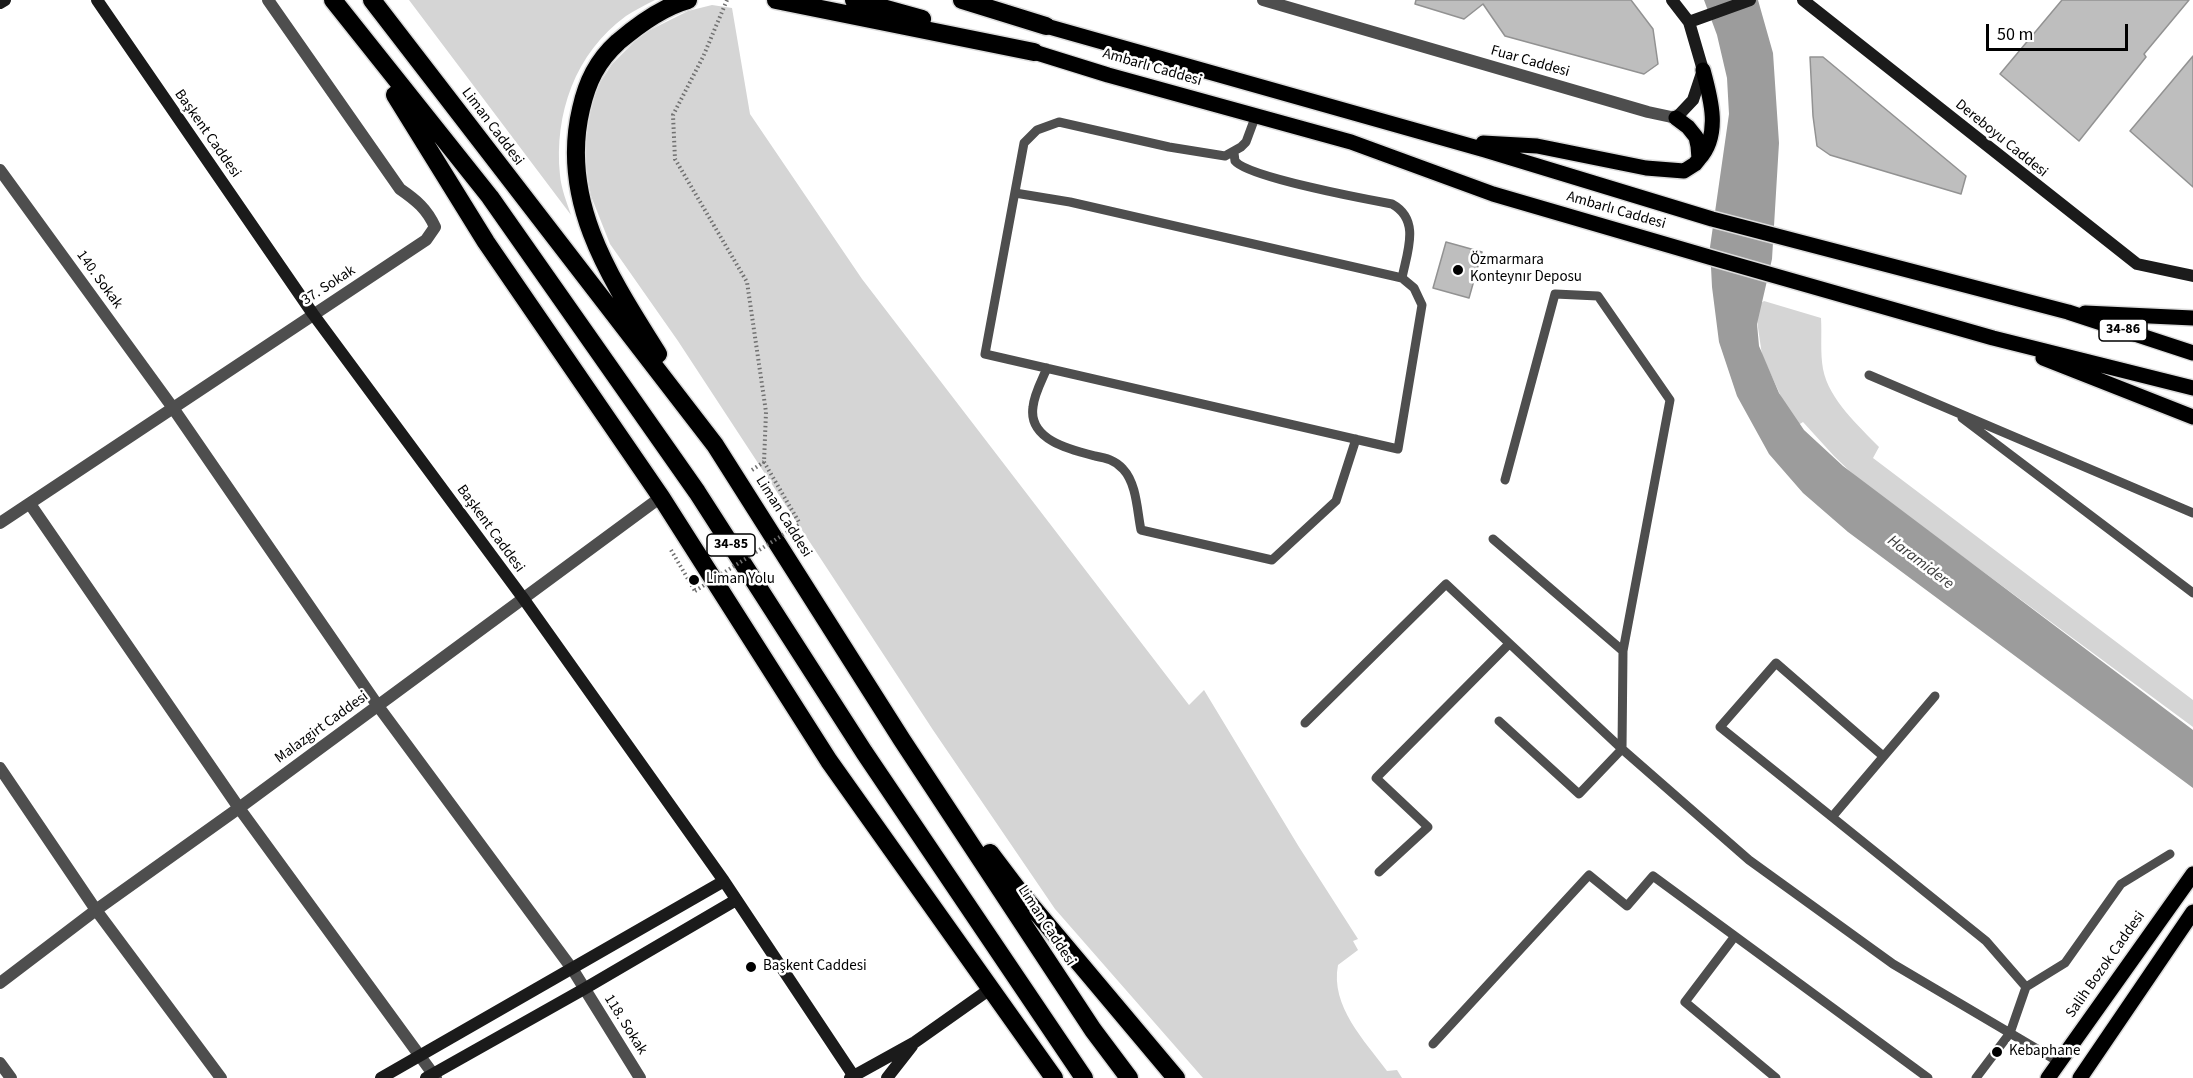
<!DOCTYPE html>
<html>
<head>
<meta charset="utf-8">
<style>
  body { margin:0 }
  #map { position:relative; width:2193px; height:1078px; overflow:hidden; background:#fff; font-family:"Source Sans 3",sans-serif }
  canvas { display:block }
  .scale { position:absolute; left:1986px; top:24px; width:142px; height:27px; box-sizing:border-box; border:3px solid #000; border-top:0; padding-left:8px; font-size:18px; line-height:21px; white-space:nowrap; color:#000; -webkit-text-stroke:4px #fff; paint-order:stroke }
</style>
</head>
<body>
<div id="map">
<canvas width="2193" height="1078"></canvas>
<div class="scale">50 m</div>
</div>
<script>
const g = document.querySelector('canvas').getContext('2d');
g.lineJoin = 'round';
function fillPath(path, color) { g.fillStyle = color; g.fill(path, 'evenodd'); }
function trace(path, color, width, dash) { g.strokeStyle = color; g.lineWidth = width; g.lineCap = dash ? 'butt' : 'round'; g.setLineDash(dash || []); g.stroke(path); }
function write(font, color, halo, rows, align = 'center') {
  g.font = font + ' "Source Sans 3",sans-serif'; g.lineWidth = 5; g.setLineDash([]); g.textBaseline = 'middle'; g.strokeStyle = halo; g.fillStyle = color; for (const [text, x, y, turn = 0] of rows) {
    g.save(); g.translate(x, y); g.rotate((+turn || 0) * Math.PI / 180); g.textAlign = isNaN(turn) ? turn : align; if (halo) g.strokeText(text, 0, 0); g.fillText(text, 0, 0); g.restore();
  }
}
const green = new Path2D(`
  M409,0H655C645,5 635,10 626,16C575,53 554,114 560,175C561,188 567,203 571,215Z
  M712,5L732,8L750,114L862,279L1189,705L1204,690L1299,847L1358,939L1353,941L1358,950L1338,965C1330,1006 1365,1041 1387,1071L1397,1070L1402,1078H1203L1055,909L933,730L678,341L610,244L591,196L581,142L590,98L612,64L642,34L688,11Z
  M1764,301L1821,318C1822,334 1820,353 1823,369C1829,400 1859,426 1879,447L1873,458L2193,700V727L1859,480L1834,456L1803,422L1795,427L1762,355L1755,307Z`);
const water = new Path2D(`
  M1704,0H1758L1773,53L1779,143L1772,259L1757,324L1759,346L1779,393L1804,430L1843,466L2193,730V788L1848,532L1803,493L1769,454L1737,396L1719,342L1712,287L1710,247L1729,114L1727,78L1717,35Z`);
const building = new Path2D(`
  M1416,0H1631L1653,29L1658,64L1644,74L1505,36L1483,4L1464,19L1415,4Z
  M2062,0H2189L2144,54L2146,57L2079,141L2000,74Z
  M2193,56V187L2130,131Z
  M1810,57H1823L1966,176L1961,194L1830,155L1817,146L1813,116Z
  M1446,242L1482,252L1469,298L1433,288Z`);
const path = new Path2D(`
  M727,0L703,57L673,115L675,159L747,282L766,412L764,462L800,524
  M752,470L764,462
  M671,550L695,591`);
const lane = new Path2D(`
  M1234,153L1235,161C1248,177 1365,199 1392,204C1421,220 1407,252 1402,278
  M1015,193L1070,202L1402,278L1414,288L1422,305L1398,449L985,354L1024,143L1037,130L1059,122L1169,147L1225,156L1241,147L1246,142L1256,115
  M1047,368C1042,380 1034,394 1033,407C1028,440 1071,450 1095,456C1106,458 1115,460 1123,469C1137,484 1137,511 1141,530L1272,560L1336,501L1356,439
  M1869,375L2193,513
  M1962,418L2193,593
  M1493,539L1623,651
  M1499,721L1579,794L1622,749L1623,651L1670,400L1598,296L1555,294L1505,480
  M1305,723L1446,584L1622,749L1749,860L1893,964L2059,1062
  M1883,756L1776,663L1720,727L1832,817L1935,696
  M1832,817L1986,941L2026,987L2010,1033L1976,1078
  M1379,872L1428,827L1376,778L1509,644
  M1735,936L1685,1002L1776,1078
  M2026,987L2065,963L2121,884L2170,854
  M1433,1044L1589,875L1627,906L1653,876L1928,1078`);
const street = new Path2D(`
  M1263,0L1648,112L1676,118
  M0,170L173,408L378,706L573,970L640,1078
  M30,504L239,808L436,1078
  M0,523L426,240L435,227C427,209 416,200 400,189L268,0
  M0,768L96,910L221,1078
  M0,983L96,910L239,808L661,497
  M0,1063L11,1078`);
const secondary = new Path2D(`
  M97,0L313,314L523,598L724,881L855,1078
  M1672,0L1689,22L1703,70L1693,100L1676,118
  M1803,0L2137,264L2193,276
  M0,3L5,0
  M1689,22L1750,0
  M381,1078L724,881
  M426,1078L584,989L736,900
  M850,1078L915,1042L990,989
  M887,1078L912,1046`);
const primary = new Path2D(`
  M1046,26L1485,150L1712,219L2068,312L2193,353
  M1034,52L1108,75L1351,142L1493,194L1709,257L1993,338L2193,388
  M1483,143L1537,146L1646,168L1684,171L1695,164L1699,159L1698,146L1696,137L1688,127L1676,118
  M1699,159C1721,135 1711,99 1703,70
  M2085,313L2193,318
  M2043,358L2193,417
  M2048,1078L2193,874
  M2080,1078L2193,912`);
const highway = new Path2D(`
  M333,0L490,197L697,492L864,752L1084,1078
  M372,0L715,445L902,740L1093,1030L1129,1078
  M776,0L1034,52
  M854,0L922,19
  M962,0L1046,26
  M395,95L486,242L661,497L829,761L1054,1078
  M658,354C611,279 559,202 581,109C587,82 597,61 618,42C638,25 662,7 688,0
  M990,853L1018,890L1176,1078`);
const pathBridge = new Path2D(`
  M695,591L800,524`);
const markers = [
  [1458,270,6,"#000"],
  [694,580,6,"#000"],
  [751,967,6,"#000"],
  [1997,1052,6,"#000"]
];
const shields = [
  [2123,330,48],
  [731,545,48]
];
const shieldNames = [
  ["34-86",2123,330],
  ["34-85",731,545]
];
const streetNames = [
  ["Fuar Caddesi",1530,62,16],
  ["Ambarlı Caddesi",1152,68,16],
  ["Liman Caddesi",492,127,53],
  ["Başkent Caddesi",207,134,55],
  ["Dereboyu Caddesi",2001,139,39],
  ["Ambarlı Caddesi",1616,211,16],
  ["140. Sokak",99,280,54],
  ["37. Sokak",329,286,-33],
  ["Liman Caddesi",783,517,58],
  ["Başkent Caddesi",490,529,54],
  ["Malazgirt Caddesi",322,728,-36],
  ["Liman Caddesi",1046,926,57],
  ["Salih Bozok Caddesi",2106,965,-55],
  ["118. Sokak",625,1025,58]
];
const poiNames = [
  ["Özmarmara",1470,261],
  ["Konteynır Deposu",1470,278],
  ["Liman Yolu",706,580],
  ["Başkent Caddesi",763,967],
  ["Kebaphane",2009,1052]
];
const waterNames = [
  ["Haramidere",1920,563,37]
];
fillPath(green, '#d5d5d5');
fillPath(water, '#9c9c9c');
fillPath(building, '#bebebe');
trace(building, '#929292', 1.5);
trace(primary, '#dbdbdb', 18);
trace(highway, '#dbdbdb', 21);
trace(path, '#707070', 4, [1.5, 3]);
trace(lane, '#4e4e4e', 9);
trace(street, '#4e4e4e', 12);
trace(secondary, '#1b1b1b', 12);
trace(primary, '#000', 15);
trace(highway, '#000', 18);
trace(pathBridge, '#707070', 4, [1.5, 3]);
for (const [x, y, r, color] of markers) { const dot = new Path2D(); dot.arc(x, y, r, 0, 2 * Math.PI); g.fillStyle = color; g.fill(dot); trace(dot, '#fff', 2); }
for (const [x, y, w] of shields) { const box = new Path2D(); box.roundRect(x - w / 2, y - 11, w, 22, 4.5); g.fillStyle = '#fff'; g.fill(box); trace(box, '#000', 1.5); }
write('bold 14px', '#000', null, shieldNames);
write('15px', '#000', '#fff', streetNames);
write('15px', '#000', '#fff', poiNames, 'left');
write('italic 16px', '#3d3d3d', '#fff', waterNames);
</script>
</body>
</html>
